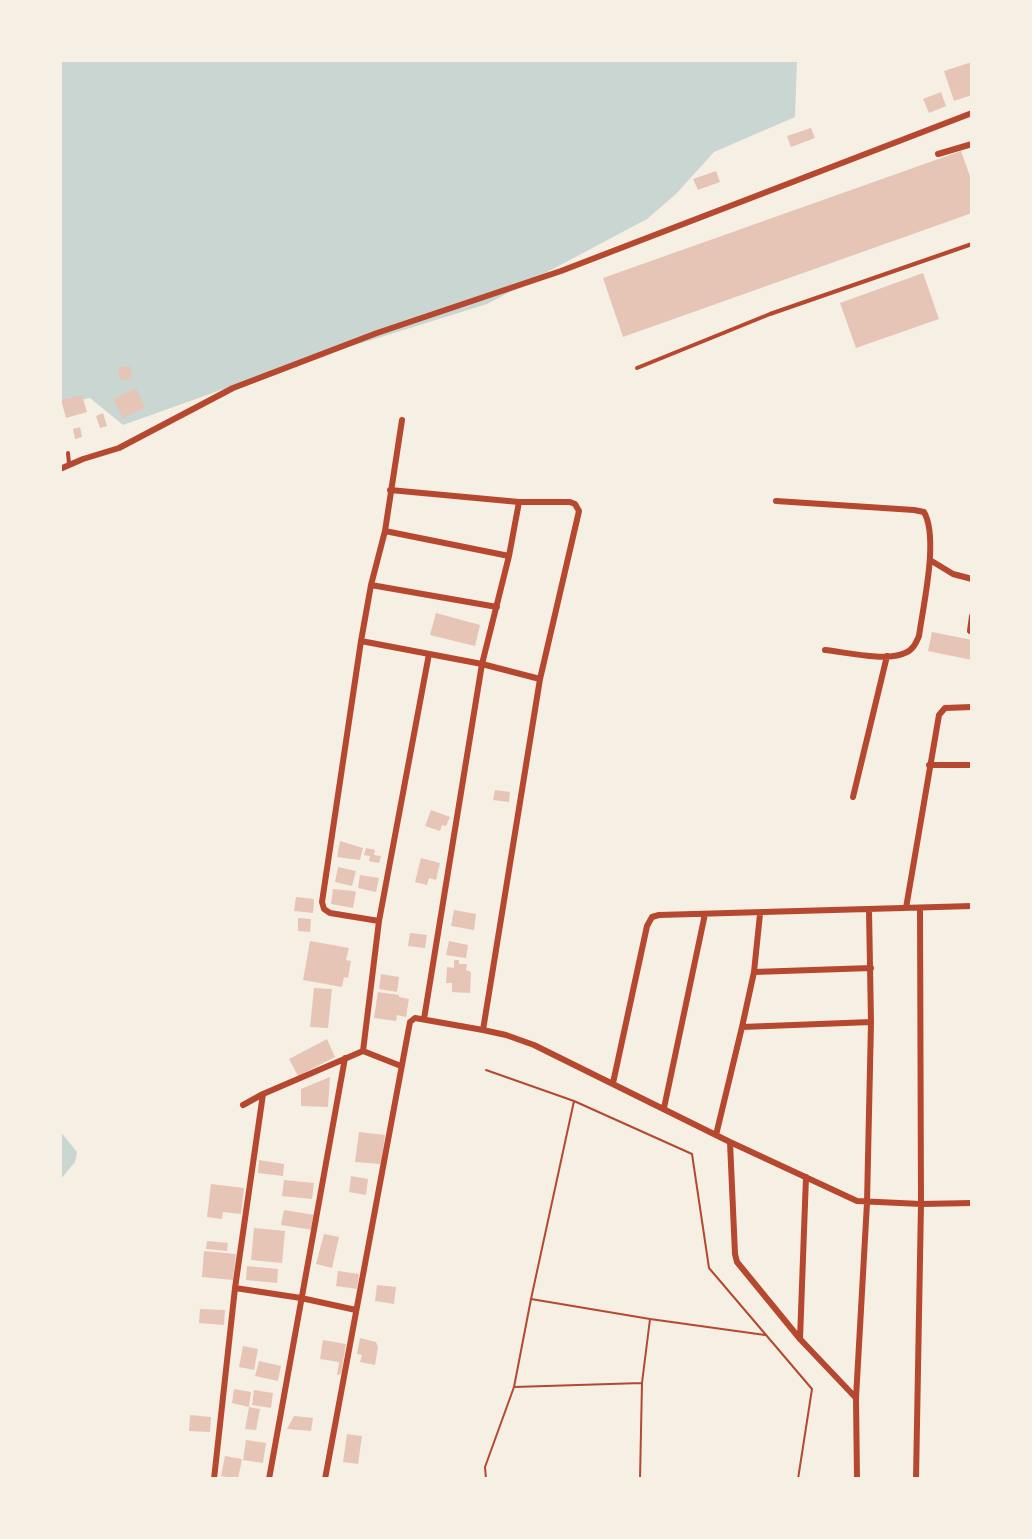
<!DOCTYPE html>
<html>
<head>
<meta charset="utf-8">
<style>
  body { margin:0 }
  #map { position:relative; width:1032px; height:1539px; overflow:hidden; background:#f6efe4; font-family:"Open Sans",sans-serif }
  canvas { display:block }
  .frame { position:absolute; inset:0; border:62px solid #f6efe4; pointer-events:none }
</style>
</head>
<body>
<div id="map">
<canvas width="1032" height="1539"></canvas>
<div class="frame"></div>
</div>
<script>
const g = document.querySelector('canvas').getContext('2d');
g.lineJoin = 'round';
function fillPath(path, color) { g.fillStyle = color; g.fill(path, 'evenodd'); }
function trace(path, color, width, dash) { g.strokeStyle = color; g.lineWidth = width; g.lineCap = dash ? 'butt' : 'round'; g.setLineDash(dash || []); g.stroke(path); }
const water = new Path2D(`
  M60,60H797L795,117L714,152L676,194L647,219L487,304L291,365L123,425L90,398L60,405Z
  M60,1131L77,1152L75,1162L60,1180Z`);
const building = new Path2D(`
  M972,62V95L954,101L944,71Z
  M941,92L946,106L929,113L923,99Z
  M811,128L815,138L791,147L787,136Z
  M961,151L972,182V213L623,337L603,278Z
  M716,171L720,182L698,190L693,179Z
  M923,273L939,319L856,348L840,303Z
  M130,366L132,379L120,380L118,367Z
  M136,388L145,408L123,418L113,399Z
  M82,395L87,412L66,418L61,400Z
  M103,413L107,426L100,428L96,416Z
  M80,427L82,437L75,439L73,429Z
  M436,613L480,625L475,646L430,635Z
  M932,632L972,640V660L928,651Z
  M495,790L510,792L509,802L493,800Z
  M431,810L450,817L446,826L442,825L440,831L425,826Z
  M340,841L363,848L360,860L337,857Z
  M366,848L375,850L374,855L381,856L379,863L369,861L370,856L364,855Z
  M421,858L440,863L436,880L429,878L427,885L415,882Z
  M338,867L356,871L352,886L335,882Z
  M360,875L379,878L376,892L358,888Z
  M333,889L354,891L356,892L353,908L331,904Z
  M296,897L314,899L313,913L294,911Z
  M454,910L476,914L474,930L451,926Z
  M298,918L311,919L310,932L298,931Z
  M410,933L427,935L425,948L408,946Z
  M310,941L349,948L346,960L351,961L348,978L344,977L342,987L303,980Z
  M449,941L468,945L466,958L446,955Z
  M454,960H459V964H467L466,970L471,972L470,993L452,992V983H446L447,967L454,968Z
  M381,974L399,977L397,992L379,989Z
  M314,988L332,989L328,1028L310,1027Z
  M378,992L399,995V997L409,999L406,1017L397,1015L396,1021L374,1018Z
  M327,1039L335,1057L298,1076L289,1059Z
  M330,1077L328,1107L301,1106V1089Z
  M359,1132L385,1135L381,1164L355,1162Z
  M259,1160L284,1164L283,1176L258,1173Z
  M351,1176L368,1179L366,1195L349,1192Z
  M284,1180L314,1183L312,1199L282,1196Z
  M211,1184L244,1188L241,1214L223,1212L222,1219L207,1217Z
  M284,1210L315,1215L313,1230L281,1225Z
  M254,1228L285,1231L282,1263L251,1260Z
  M324,1234L339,1237L332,1268L316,1264Z
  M207,1241L228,1243L227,1251L206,1249Z
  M204,1251L236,1254L233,1280L202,1277Z
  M247,1266L278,1269L277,1283L246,1280Z
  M338,1271L359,1274L357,1289L336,1286Z
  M377,1285L396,1287L394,1304L375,1301Z
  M200,1309L225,1310L224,1325L199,1323Z
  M360,1338L376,1342L378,1347L375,1365L360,1362L362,1355L357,1354Z
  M323,1340L346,1344L341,1374L337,1375L339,1362L320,1359Z
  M243,1346L258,1349L254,1370L239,1367Z
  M259,1361L281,1366L278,1381L255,1376Z
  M234,1389L251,1392L249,1407L232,1403Z
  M254,1390L273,1393L271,1408L252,1405Z
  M249,1407L260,1409L256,1430L245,1429Z
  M190,1415L211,1417L210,1432L189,1431Z
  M294,1416L313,1418L311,1431L287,1429Z
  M347,1434L362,1436L358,1464L343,1462Z
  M246,1440L266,1443L263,1463L243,1460Z
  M225,1456L242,1459L238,1479L221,1476Z`);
const path = new Path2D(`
  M486,1070L574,1101L531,1299L650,1319L642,1383L640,1479
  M574,1101L692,1154L709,1268L812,1389L798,1479
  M650,1319L765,1335
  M514,1387L642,1383
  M486,1479L485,1467L514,1387L531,1299`);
const service = new Path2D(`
  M637,368L770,314L972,244
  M68,453L69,464`);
const minor = new Path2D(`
  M938,154L972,144
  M60,469L83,459L119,448L233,388L377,333L561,271L972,113
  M776,501L914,510L924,512C939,538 923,606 919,636C916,643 913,650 905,653C886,662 845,652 825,650
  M385,531L509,556
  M930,560L953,574L972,579
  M371,585L497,607
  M970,631L972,616
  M361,641L482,664L540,679
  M929,765H972
  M853,797L887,656
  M906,908L939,715L945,708L972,707
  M379,921L330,913L324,909L322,902L361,641L371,585L385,531L402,420
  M754,972L871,968
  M424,1019L482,664L509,556L519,502
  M742,1027L871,1022
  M483,1030L506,1035L534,1045L730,1142L857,1201L921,1204L972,1203
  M363,1051L379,921L429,654
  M613,1083L647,926L652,917L659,915L972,906
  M243,1105L263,1094L363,1051L401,1066
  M664,1108L705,914
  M716,1135L742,1027L754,972L760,914
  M730,1142L735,1254L737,1262L800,1339L856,1398
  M235,1288L301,1298L356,1310
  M800,1339L806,1177
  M214,1479L235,1288L263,1094
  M269,1479L345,1058
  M325,1479L410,1022L415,1018L483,1030L540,679L579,511L575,504L570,502H519L390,490
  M857,1479L856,1398L867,1203L871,1022L869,910
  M916,1479L921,1204L920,908`);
fillPath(water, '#c9d6d2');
fillPath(building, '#e6c5b7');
trace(path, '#b5482f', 2);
trace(service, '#b5482f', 4);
trace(minor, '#b5482f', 6);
</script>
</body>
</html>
